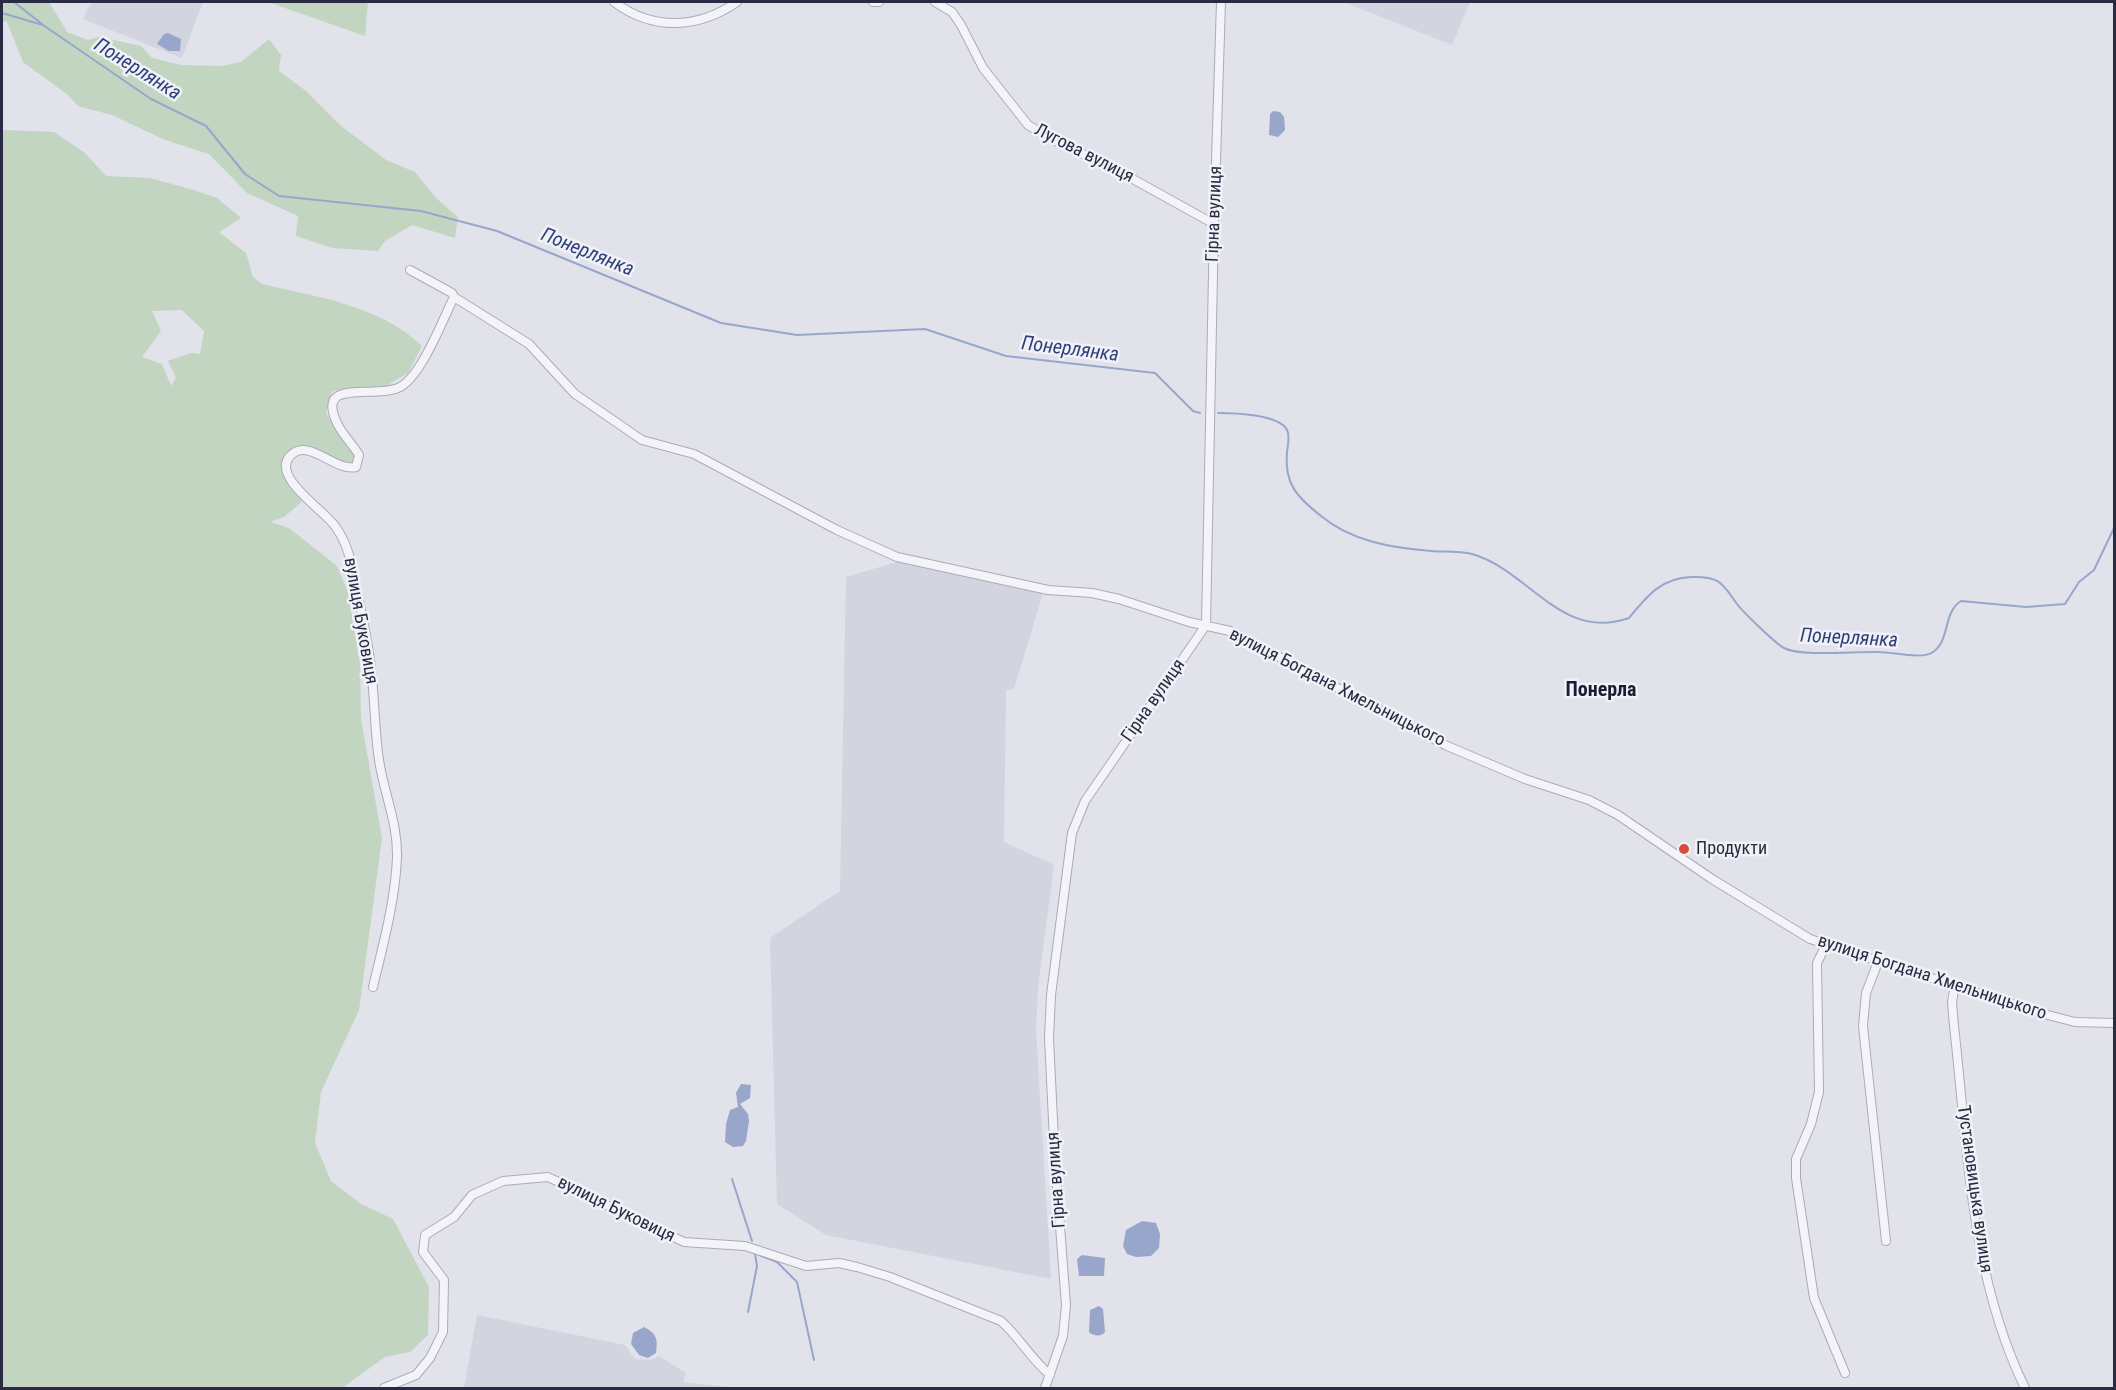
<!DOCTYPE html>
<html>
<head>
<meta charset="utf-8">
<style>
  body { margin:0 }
  #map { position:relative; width:2116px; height:1390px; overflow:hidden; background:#e1e2ea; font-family:"Roboto Condensed",sans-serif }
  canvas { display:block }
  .frame { position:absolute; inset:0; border:3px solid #282b43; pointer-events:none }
</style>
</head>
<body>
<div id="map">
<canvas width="2116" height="1390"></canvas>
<div class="frame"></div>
</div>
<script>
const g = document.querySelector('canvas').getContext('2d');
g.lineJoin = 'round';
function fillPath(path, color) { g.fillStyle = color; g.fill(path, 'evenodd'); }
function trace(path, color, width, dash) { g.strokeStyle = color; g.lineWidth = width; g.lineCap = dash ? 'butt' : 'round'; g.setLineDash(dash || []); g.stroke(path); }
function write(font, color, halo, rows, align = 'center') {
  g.font = font + ' "Roboto Condensed",sans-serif'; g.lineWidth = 5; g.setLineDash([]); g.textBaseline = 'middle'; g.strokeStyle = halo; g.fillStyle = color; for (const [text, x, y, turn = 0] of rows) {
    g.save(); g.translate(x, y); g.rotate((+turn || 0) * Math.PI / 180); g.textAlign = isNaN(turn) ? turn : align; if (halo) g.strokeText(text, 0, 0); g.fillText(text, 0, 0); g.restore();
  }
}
const built = new Path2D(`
  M91,2H203L182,58L83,19Z
  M1344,2H1470L1452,45Z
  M900,561L1043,593L1014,689L1006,690L1004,842L1054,865L1038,987L1036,1031L1051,1279L826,1235L777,1204L770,938L840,891L846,577Z
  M477,1315L625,1345L635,1359L650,1360L659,1356L686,1373L683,1382L739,1388H464Z`);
const green = new Path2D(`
  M2,2H49L67,32L88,40L99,37L141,46L152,58L181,65L222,66L241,62L269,39L281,55L279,71L306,91L341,126L386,160L415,172L436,198L458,217L455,238L412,225L385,241L378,251L332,248L296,236L298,216L247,193L209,154L165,140L112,115L78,106L68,95L23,62L7,22L2,21Z
  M268,2H368L365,36Z
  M2,130L54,132L85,153L106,176L150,178L190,189L217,198L241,218L219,232L246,253L253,277L262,284C317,297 379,305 422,346L408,373L386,386L332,391L326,413L353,453L355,461L348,466L336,463L312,446L293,448L284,461L305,499L284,517L270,522L289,528L337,566L348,592L360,663L361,719L382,838L359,1010L321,1092L315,1143L331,1181L361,1204L393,1219L429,1287L428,1335L410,1352L385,1357L342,1388H2ZM182,310L204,331L200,354L191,353L168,361L176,378L171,386L162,364L142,357L161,331L152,311Z`);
const water = new Path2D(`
  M168,33L181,39L180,51H169L157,44L164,34Z
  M1273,111L1280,112L1284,117L1285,130L1278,137L1269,135L1270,114Z
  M741,1084L751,1085L750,1098L740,1104L748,1114L749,1121L746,1141L743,1146L733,1147L725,1142L726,1124L730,1110L738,1107L736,1093Z
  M1142,1221L1156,1223L1160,1234L1159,1248L1151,1256L1136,1257L1127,1254L1123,1246L1126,1230Z
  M1082,1255L1105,1258L1104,1276H1079L1077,1259Z
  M1099,1306L1103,1309L1105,1332C1102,1337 1093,1336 1089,1332L1090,1310Z
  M644,1327C657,1334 658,1339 656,1353L648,1358L639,1355L631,1344L633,1333Z`);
const stream = new Path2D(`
  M14,2L42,24
  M2,13L43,25L151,99L206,126L245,174L279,196L421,211L497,231L721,323L797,335L925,329L1006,356L1155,373L1193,411L1200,413
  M1218,413C1233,413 1279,414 1287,430C1290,436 1288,445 1287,452C1284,484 1297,497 1321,516C1351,541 1392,548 1431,551C1444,552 1459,551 1472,554C1529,570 1561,642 1629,618C1647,596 1661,578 1691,577C1720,576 1722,583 1737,604C1743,612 1776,644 1784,648C1801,657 1857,651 1879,652C1893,652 1922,660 1933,652C1950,641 1943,612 1961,601L2026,607L2065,604L2079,582L2094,570L2114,528
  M732,1179L752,1241
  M759,1255L777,1262L797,1282L814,1360
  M748,1312L757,1266L755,1254`);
const minor = new Path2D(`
  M614,2C653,31 698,29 737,2
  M873,2H879
  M935,2L952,12L961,25L983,68L1028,125L1051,139L1113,168L1214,224
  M410,270L452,293L454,297L529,344L575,394L642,440L694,454L837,530L897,557L1048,590L1092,593L1119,599L1189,622L1230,631L1445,745L1525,779L1589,800L1618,815L1712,879L1810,939L2040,1013L2075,1022L2114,1023
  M1826,945L1817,963L1819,1092L1811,1124L1796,1159V1178L1814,1298L1845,1373
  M1878,962L1866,993L1863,1026L1886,1241
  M1955,984L1952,1002L1954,1026C1968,1149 1970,1275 2025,1388
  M373,987C383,945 395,902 397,858C398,823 384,794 379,760C374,727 375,694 370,661C366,630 358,598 352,567C349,552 344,538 335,526C324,510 271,477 290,456C308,436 334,472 356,467L359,455C353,445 343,435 338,425C313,376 376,400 400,387C422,375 442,321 454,297
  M384,1388L416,1375L430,1358L443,1332L444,1280L423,1252L425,1235L454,1217L472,1195L503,1181L548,1177L684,1242L745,1246L806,1266L839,1263L857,1267L890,1277L1001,1321C1019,1337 1031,1359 1050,1375
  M1045,1388L1063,1336L1066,1305L1055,1161L1049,1038L1051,995L1072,833L1085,801L1206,625L1214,224L1221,2`);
const markers = [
  [1684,849,6,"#d74b3e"]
];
const streetNames = [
  ["Лугова вулиця",1084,154,27],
  ["Гірна вулиця",1215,214,-88],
  ["вулиця Буковиця",360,621,80],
  ["вулиця Богдана Хмельницького",1337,688,27],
  ["Гірна вулиця",1154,701,-55],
  ["вулиця Богдана Хмельницького",1932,978,18],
  ["Гірна вулиця",1057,1180,-94],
  ["Тустановицька вулиця",1974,1189,82],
  ["вулиця Буковиця",616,1210,26]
];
const poiNames = [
  ["Продукти",1696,849]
];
const waterNames = [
  ["Понерлянка",137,70,32],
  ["Понерлянка",587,253,22],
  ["Понерлянка",1070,350,7],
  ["Понерлянка",1849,639,3]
];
const neighbourhoodNames = [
  ["Понерла",1601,691]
];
fillPath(built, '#d2d4df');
fillPath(green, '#c1d5c1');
fillPath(water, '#99a6cc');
trace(stream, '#99a6cc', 2);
trace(minor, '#aaabb8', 10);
trace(minor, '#f4f4f8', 8);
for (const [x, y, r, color] of markers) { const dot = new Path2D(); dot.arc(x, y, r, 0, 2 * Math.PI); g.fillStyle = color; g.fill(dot); trace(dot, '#f0f2f7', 2); }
write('18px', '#282b43', '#f0f2f7', streetNames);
write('18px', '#282b43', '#f0f2f7', poiNames, 'left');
write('italic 20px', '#2f3f7a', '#f0f2f7', waterNames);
write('bold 20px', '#1a1d34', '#f0f2f7', neighbourhoodNames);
</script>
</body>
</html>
